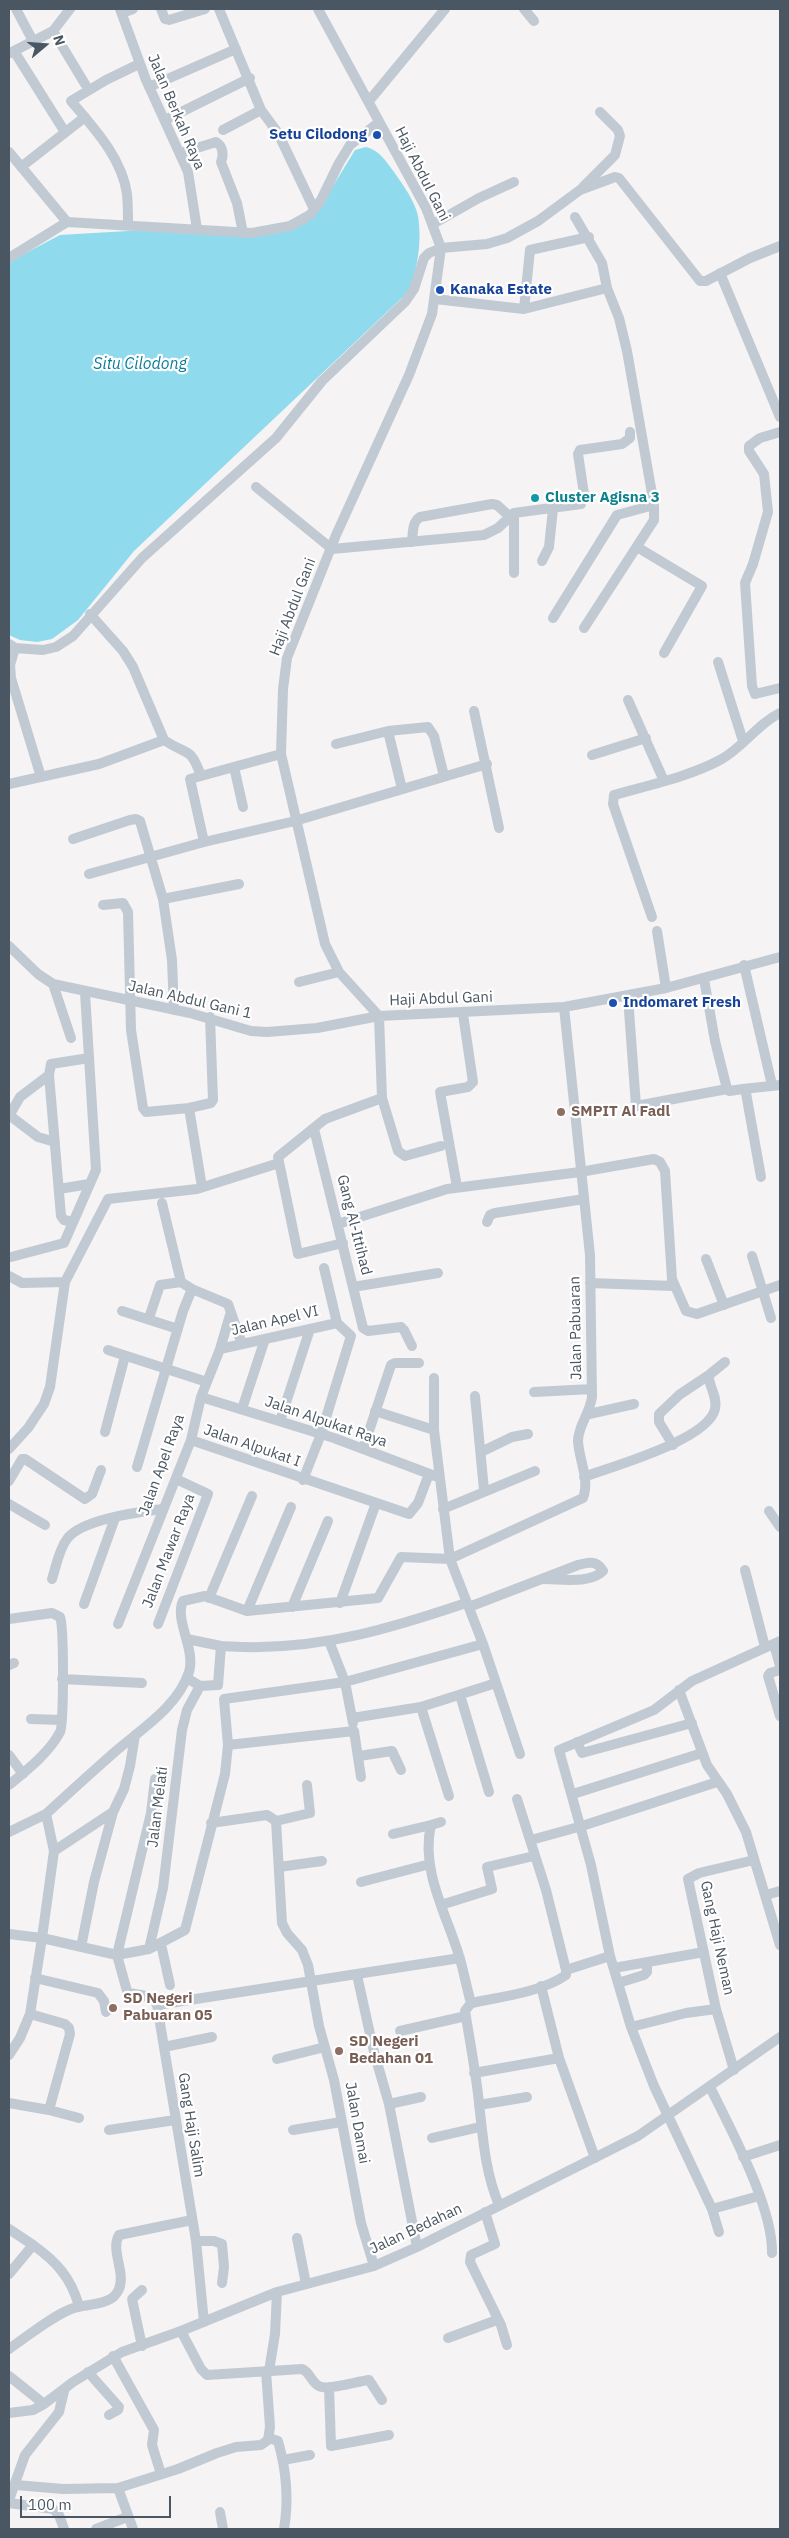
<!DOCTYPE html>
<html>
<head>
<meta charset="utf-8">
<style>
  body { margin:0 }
  #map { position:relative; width:789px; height:2538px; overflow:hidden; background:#f5f3f3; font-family:"IBM Plex Sans",sans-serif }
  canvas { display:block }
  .frame { position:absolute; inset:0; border:10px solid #4a5661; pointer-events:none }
  .north { position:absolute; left:20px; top:20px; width:50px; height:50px; -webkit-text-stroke:4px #fff; paint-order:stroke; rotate:72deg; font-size:14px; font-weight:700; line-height:20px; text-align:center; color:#4a5661 }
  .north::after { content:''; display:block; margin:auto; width:18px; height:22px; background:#4a5661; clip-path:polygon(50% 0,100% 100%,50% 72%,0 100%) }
  .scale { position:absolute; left:20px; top:2496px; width:151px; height:22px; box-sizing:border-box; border:2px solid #4a5661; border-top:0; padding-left:6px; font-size:15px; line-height:18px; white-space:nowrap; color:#4a5661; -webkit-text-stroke:4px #fff; paint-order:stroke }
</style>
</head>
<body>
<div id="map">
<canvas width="789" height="2538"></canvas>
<div class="frame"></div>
<div class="north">N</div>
<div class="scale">100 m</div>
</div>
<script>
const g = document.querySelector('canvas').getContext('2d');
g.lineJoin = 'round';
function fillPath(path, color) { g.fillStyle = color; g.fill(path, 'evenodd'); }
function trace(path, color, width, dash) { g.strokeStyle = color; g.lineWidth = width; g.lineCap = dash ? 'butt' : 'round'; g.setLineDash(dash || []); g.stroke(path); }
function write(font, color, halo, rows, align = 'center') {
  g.font = font + ' "IBM Plex Sans",sans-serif'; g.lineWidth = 4.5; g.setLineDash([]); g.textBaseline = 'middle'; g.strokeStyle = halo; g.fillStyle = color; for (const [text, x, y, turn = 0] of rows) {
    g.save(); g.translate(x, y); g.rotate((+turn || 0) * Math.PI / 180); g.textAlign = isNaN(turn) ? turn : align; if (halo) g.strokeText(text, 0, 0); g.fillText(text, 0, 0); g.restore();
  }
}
const water = new Path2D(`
  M366,147C379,150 386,161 394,172C403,185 415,201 418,216C422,240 418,272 407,293L134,551L78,620L52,639L37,642L20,640L9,635V262L60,235L128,231L282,230L324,201L355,150Z`);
const street = new Path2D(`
  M16,9L33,41
  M120,9L146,80L188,172L197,229
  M161,9L165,19L169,20L205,9
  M219,9L261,110L278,133L314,209
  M318,9L426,208L441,248L432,314L409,375L336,535L287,658L283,689L281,754L325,944L339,972L379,1016
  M524,9L534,21
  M122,13L133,9
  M53,31L85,84
  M14,51L63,129
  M10,53L53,31L70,9
  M149,87L236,49
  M369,101L445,9
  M165,120L250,78
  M223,130L261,110
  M9,152L67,222
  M181,153L216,142C223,146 224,155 221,162L237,203L243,233
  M21,167L85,117
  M583,187L615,155L620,136L618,130L600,112
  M433,224L479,198L514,182
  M128,226C128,215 128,204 127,194C122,158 94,128 71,101L106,80L139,64
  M9,258L67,222L252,233L290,226L310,215L321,200L339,163L350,145L378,123
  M720,273L780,417
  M435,299L524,309L607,288
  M524,309L530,250L589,237
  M780,432L760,438L749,446V451L764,474L768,512L753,564L745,583L752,686L755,694L780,688
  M256,487L332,549L484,535L498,528L514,513L581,504L584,494L578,454L580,450L622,444L630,438V432
  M514,513V573
  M412,542C413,533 412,522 420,517L492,504L497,505L509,516
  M637,547L702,586L664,653
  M542,561L549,547L553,509
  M90,614L123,651L133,667L164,740C187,756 190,745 201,776
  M553,618L617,515L654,505L627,351L619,318L607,288L602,263L575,217
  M584,628L654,520V505
  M9,644L15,648L10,665L11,678L41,777
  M15,648L43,650L56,647L73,636L142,558L276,438L322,381L405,302L414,289L424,258L429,253L441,248L487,244L507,238L538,221L580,190L615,177L619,178L700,281H706L750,258L780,246
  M718,662L743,741
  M628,700L664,781
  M474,711L499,828
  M388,731L402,789
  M336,744L388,731L428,727L434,736L444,776
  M592,755L646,738
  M234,767L243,807
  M9,784L99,764L164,740
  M73,839L130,820L136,819L140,821L163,899L172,960L174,1010
  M204,842L190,779L281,754
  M89,874L204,842L295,821L487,764
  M163,899L239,884
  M103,905L123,903L128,912L131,1030L143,1108L146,1112L189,1108
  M652,917L613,804L614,795C649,785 688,777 720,760C743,748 757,724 780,713
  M657,931L666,988
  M9,946L38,974L53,984L190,1013L251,1031L267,1032L317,1028L379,1016L564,1007L666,988L780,957
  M744,965L772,1085
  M704,979L715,1041L727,1089L729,1091L743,1089L746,1093L761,1177
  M299,982L339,972
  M53,984L71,1038
  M628,997L636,1106L727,1089
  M379,1016L382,1098L398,1151L405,1156L441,1146
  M743,1089L780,1085
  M9,1115L38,1137L55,1142
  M9,1116L20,1097L49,1075
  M314,1129L363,1328L368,1331L401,1327L404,1330L412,1346
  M202,1187L189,1108L211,1103L213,1100L210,1017
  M457,1187L440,1092L468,1087L473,1082L463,1014
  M59,1189L89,1184
  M162,1203L181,1282
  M73,1222L64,1220L61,1216L49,1075L51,1064L89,1058
  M487,1222L490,1215L495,1213L584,1199
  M338,1224L447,1189L580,1172L654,1159L660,1162L665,1171L672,1279L686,1311L697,1314L780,1285
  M343,1243L298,1254L278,1157L325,1119L382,1098
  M752,1256L771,1318
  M11,1257L64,1243L96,1170L85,993
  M706,1259L724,1305
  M324,1268L337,1323
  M9,1276L22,1283L65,1282
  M590,1283L674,1286
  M353,1287L438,1273
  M122,1311L178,1329
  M149,1318L160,1285L181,1282L192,1289L228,1304L242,1344
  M220,1349L337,1323
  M108,1350L207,1382
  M434,1378V1430L450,1559L483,1644L520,1754
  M534,1392L592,1389
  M475,1396L484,1490
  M201,1397L334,1438L435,1476
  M242,1409L265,1339
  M375,1411L434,1430
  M589,1414L634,1404
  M280,1421L310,1329
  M105,1432L125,1356
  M191,1440L409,1514L418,1503L429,1474
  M673,1445L659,1422V1414L679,1395L709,1375
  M9,1449L28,1428L44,1404L50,1387L65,1282L108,1199L197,1189L279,1163
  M363,1449L391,1365L395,1363H419
  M481,1452L512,1437L528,1434
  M137,1467L183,1311L192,1289
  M584,1477C613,1466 708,1440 715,1409C718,1396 708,1386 709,1375L725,1362
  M303,1480L321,1434L351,1336L337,1323
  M9,1481L22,1459H25L85,1499L92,1494L101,1470
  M9,1504L45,1525
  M443,1509L535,1471
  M769,1511L780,1527
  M745,1570L765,1647
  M52,1579C56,1567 59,1549 67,1539C81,1519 140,1512 163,1509
  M209,1598L252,1496
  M340,1603L376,1503
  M84,1604L115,1518
  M292,1607L328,1521
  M469,1607L578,1565C588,1562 597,1560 603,1571C590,1584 561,1579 543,1579
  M247,1611L291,1507
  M9,1619L52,1613L60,1617C64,1626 64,1726 60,1732C49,1753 27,1770 9,1785
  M118,1624L191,1440L201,1397L220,1349L230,1315
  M158,1624L208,1494L176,1479
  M187,1639L221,1646L242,1647
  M329,1641L345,1682L353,1723
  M774,1644L780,1666
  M244,1647C323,1649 392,1628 466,1603
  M9,1665L14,1663
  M780,1667V1670L770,1673L768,1676L780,1716
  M62,1679L142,1683
  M200,1686L218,1685L221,1646
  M679,1690L707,1765L727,1794L746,1832L780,1945
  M460,1695L489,1792
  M421,1707L449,1796
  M352,1718L421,1707L496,1683
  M31,1719L62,1720
  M577,1742L582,1753L692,1723
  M228,1745L224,1699L345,1682L483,1644
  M9,1755L23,1774
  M359,1756L392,1751L401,1770
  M155,1779L151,1813L117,1955L127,1991L129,1993L152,1997L157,2005L196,2241L204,2322
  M573,1794L702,1753
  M517,1799L546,1890L566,1970L610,1956
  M276,1821L310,1813L307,1785
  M441,1822L431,1825C420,1871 448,1917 460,1959C464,1973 467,1989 471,2003L465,2011C470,2042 476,2073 479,2103C483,2138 485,2172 499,2205
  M211,1823L267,1815L276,1821L282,1923L287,1933L302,1950L308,1965L319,2026L334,2080L361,2223L374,2266
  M9,1832L46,1814
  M393,1834L431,1825
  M531,1840L582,1826L717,1782
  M54,1851L113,1812
  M279,1867L322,1861
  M361,1882L430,1864
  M766,1895L780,1891
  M441,1905L492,1889L487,1867L534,1856
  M9,1934L42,1938L117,1955L149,1949L185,1930L225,1774L228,1745L354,1731L361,1777
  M161,1944L170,1985
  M81,1947L94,1882L113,1812L124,1789L130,1766L135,1735
  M149,1949L163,1888L182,1730L187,1710L200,1686L187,1678
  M614,1968L704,1952
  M357,1975L374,2052L389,2104L417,2247
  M35,1978L98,1993L104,2001L106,2012
  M618,1983L644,1975L647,1972V1962
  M541,1986L559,2058L595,2158
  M471,2003C500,1997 542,1992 566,1975V1970
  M157,2005L460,1958
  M631,2027L686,2013L716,2009
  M400,2031L466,2016
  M164,2047L212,2037
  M9,2055L20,2038L30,2014L42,1938L54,1851L46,1814C70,1792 93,1771 117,1750C143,1728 178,1706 189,1672C196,1649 174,1620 183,1601L205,1596L247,1611L378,1598L401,1557L450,1559L583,1498C590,1480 579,1460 578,1441C578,1426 590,1413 592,1397L590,1255L564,1007
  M277,2059L325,2047
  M734,2070L716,2009L688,1879L699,1873L754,1860
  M474,2073L559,2058
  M710,2087C731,2130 773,2207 772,2253
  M9,2103L49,2110L70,2034L69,2028L65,2024L30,2014
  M389,2104L421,2097
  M479,2105L527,2097
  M49,2110L79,2118
  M109,2130L175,2120
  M293,2130L341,2122
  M432,2138L480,2127
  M743,2157L780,2145
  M712,2209L759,2196
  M485,2212L495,2244L471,2255L470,2262L501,2325L507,2345
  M9,2229L33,2245L9,2274
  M719,2232L712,2209L654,2086L631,2027L610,1956L591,1865L559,1750L654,1710L692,1681L780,1641
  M297,2238L306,2284
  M196,2241H214L222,2244L224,2267L222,2283
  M33,2245C57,2262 71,2278 79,2306
  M142,2290L132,2299L142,2346
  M181,2331L201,2369L207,2375L302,2369C310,2372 311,2382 319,2386C327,2391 358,2381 369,2380L382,2400
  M448,2338L497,2320
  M9,2349C28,2336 49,2318 71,2309C86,2303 112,2307 119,2289C126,2272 110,2250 119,2235L192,2220
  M113,2356L154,2430L152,2445L161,2474
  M269,2371L275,2334L277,2292
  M88,2372L119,2407L118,2410L109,2415
  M9,2376L44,2404
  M329,2387L331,2446L389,2435
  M9,2413L33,2410L44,2404L73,2382L122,2352L181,2331L277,2292L374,2266L417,2247L638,2136L780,2037
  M269,2438L278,2441C286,2469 289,2500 284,2529
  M283,2460L310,2455
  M16,2485L63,2489L118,2488
  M9,2500L25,2455L59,2412L64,2391
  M9,2503L53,2509L59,2515L64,2529
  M220,2512L223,2529
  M96,2529L127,2517
  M133,2529L118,2488L178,2469L217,2453L236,2447L261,2445L268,2440L270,2427L266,2371`);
const markers = [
  [377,135,5,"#1a4fb4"],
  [440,290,5,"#1a4fb4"],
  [535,498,5,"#0f9aa8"],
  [613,1003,5,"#1a4fb4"],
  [561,1112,5,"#8d6e63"],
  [113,2008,5,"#8d6e63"],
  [339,2051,5,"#8d6e63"]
];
const streetNames = [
  ["Jalan Berkah Raya",176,112,67],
  ["Haji Abdul Gani",422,174,63],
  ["Haji Abdul Gani",293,607,-69],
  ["Haji Abdul Gani",441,999,-2],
  ["Jalan Abdul Gani 1",190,1000,13],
  ["Gang Al-Ittihad",354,1225,76],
  ["Jalan Apel VI",275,1321,-13],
  ["Jalan Pabuaran",576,1328,-91],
  ["Jalan Alpukat Raya",326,1422,19],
  ["Jalan Alpukat I",252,1446,19],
  ["Jalan Apel Raya",162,1465,-70],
  ["Jalan Mawar Raya",169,1551,-69],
  ["Jalan Melati",158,1807,-83],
  ["Gang Haji Neman",717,1938,78],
  ["Jalan Damai",357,2123,80],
  ["Gang Haji Salim",191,2125,81],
  ["Jalan Bedahan",416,2229,-25]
];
const transitNames = [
  ["Setu Cilodong",367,135,"right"],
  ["Kanaka Estate",450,290],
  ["Indomaret Fresh",623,1003]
];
const cultureNames = [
  ["Cluster Agisna 3",545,498]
];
const educationNames = [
  ["SMPIT Al Fadl",571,1112],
  ["SD Negeri",123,1999],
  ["Pabuaran 05",123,2016],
  ["SD Negeri",349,2042],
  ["Bedahan 01",349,2059]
];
const waterNames = [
  ["Situ Cilodong",140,364]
];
fillPath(water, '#90daee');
trace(street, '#c1cad2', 10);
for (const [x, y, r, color] of markers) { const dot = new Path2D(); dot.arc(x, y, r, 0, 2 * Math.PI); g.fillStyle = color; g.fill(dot); trace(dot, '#fff', 2); }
write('15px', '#4a5661', '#fff', streetNames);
write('bold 15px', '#164399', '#fff', transitNames, 'left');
write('bold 15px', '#0d838f', '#fff', cultureNames, 'left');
write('bold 15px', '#785e54', '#fff', educationNames, 'left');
write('italic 16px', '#0c7c9b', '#fff', waterNames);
</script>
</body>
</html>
